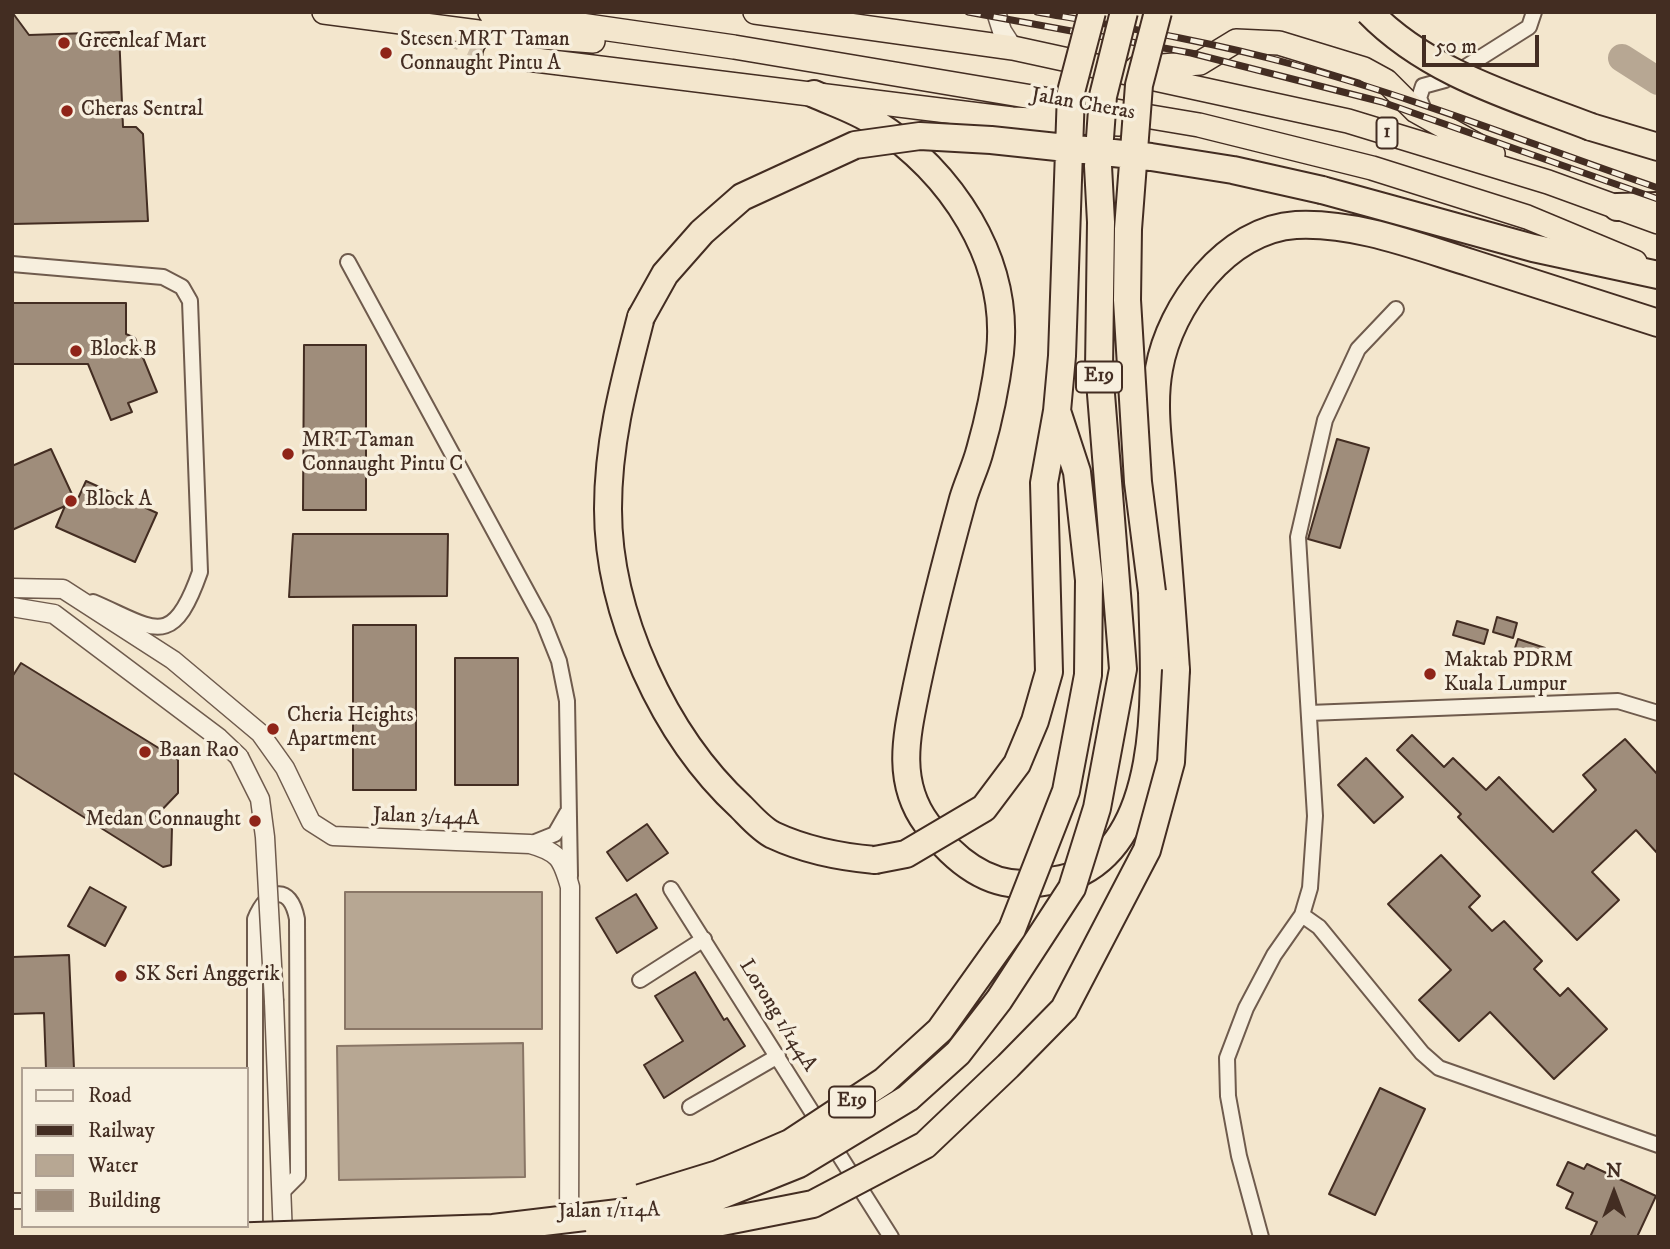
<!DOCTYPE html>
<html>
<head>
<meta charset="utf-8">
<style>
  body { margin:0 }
  #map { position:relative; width:1670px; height:1249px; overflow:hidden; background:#f3e6cd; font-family:"IM FELL DW Pica",serif }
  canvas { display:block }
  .frame { position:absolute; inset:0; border:14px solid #432d22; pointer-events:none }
  .legend { position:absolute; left:21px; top:1067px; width:228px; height:161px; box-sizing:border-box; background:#f7efde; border:2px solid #afa193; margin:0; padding:9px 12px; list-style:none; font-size:21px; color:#432d22 }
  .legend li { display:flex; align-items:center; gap:14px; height:35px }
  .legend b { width:35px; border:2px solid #afa193 }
  .north { position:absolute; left:1579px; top:1158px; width:70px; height:70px; -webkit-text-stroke:5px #f7efde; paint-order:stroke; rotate:0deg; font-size:19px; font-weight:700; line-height:28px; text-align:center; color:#432d22 }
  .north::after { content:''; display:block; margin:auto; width:24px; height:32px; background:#432d22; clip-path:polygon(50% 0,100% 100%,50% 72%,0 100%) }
  .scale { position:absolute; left:1422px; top:35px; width:117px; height:32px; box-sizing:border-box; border:4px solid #432d22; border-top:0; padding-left:9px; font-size:21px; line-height:24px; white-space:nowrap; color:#432d22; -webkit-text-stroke:5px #f7efde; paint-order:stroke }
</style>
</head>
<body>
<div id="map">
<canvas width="1670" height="1249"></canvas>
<div class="frame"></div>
<ul class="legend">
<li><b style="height:9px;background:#f7efde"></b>Road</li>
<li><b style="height:9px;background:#432d22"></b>Railway</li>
<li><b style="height:19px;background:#b7a793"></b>Water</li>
<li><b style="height:19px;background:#9f8d7b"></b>Building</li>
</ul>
<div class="north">N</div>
<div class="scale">50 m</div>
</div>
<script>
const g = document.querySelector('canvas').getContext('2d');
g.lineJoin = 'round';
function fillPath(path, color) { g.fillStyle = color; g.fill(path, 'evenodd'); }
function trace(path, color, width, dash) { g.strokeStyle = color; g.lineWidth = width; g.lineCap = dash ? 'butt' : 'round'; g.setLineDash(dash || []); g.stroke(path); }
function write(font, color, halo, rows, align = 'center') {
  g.font = font + ' "IM FELL DW Pica",serif'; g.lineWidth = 7; g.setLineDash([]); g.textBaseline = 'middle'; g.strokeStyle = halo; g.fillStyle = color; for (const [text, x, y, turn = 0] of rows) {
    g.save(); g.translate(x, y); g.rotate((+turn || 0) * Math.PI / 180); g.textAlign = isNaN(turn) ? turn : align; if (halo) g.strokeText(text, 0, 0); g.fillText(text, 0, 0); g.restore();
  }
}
const water = new Path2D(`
  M345,892H542V1029H345Z
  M523,1043L525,1177L339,1180L337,1046Z`);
const river = new Path2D(`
  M1622,58L1658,81`);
const building = new Path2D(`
  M12,12L29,35L119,32L123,127H136L143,134L148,221L12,224Z
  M12,303H126V334L135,338L157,392L128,403L132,412L111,420L88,364H12Z
  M304,345H366V510H303Z
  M1337,439L1369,448L1340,548L1308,539Z
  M51,449L76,503L86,481L157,513L135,562L56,527L65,506L12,530V466Z
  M293,534H448L447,596L289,597Z
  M1497,617L1517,623L1513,638L1493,632Z
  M1457,621L1488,630L1484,644L1453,635Z
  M353,625H416V790H353Z
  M1518,639L1545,648L1540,662L1513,654Z
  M455,658H518V785H455Z
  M21,663L178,760V793L156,816L172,827L171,865L163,867L12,772V677Z
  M1412,735L1444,767L1453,758L1486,790L1499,777L1553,832L1596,790L1583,775L1625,739L1658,775V854L1636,830L1592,872L1619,900L1577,940L1458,817L1461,814L1397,750Z
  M1366,758L1403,797L1374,823L1338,785Z
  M647,824L668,853L627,881L607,852Z
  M1441,855L1480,896L1469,907L1492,931L1504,921L1542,961L1534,969L1560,996L1568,988L1607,1029L1554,1079L1490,1012L1459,1041L1419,1000L1451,970L1388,904Z
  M90,887L126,907L105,946L68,926Z
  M636,894L657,928L617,953L596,918Z
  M69,955L74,1069H46L44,1013L12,1014V957Z
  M695,972L724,1020L727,1018L745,1046L664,1098L644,1065L683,1041L655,996Z
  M1380,1088L1425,1109L1375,1215L1329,1194Z
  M1568,1162L1584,1169L1587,1164L1656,1196L1637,1237H1590L1597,1222L1566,1208L1573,1193L1557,1185Z`);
const trunkTunnel = new Path2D(`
  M441,30L495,55`);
const minor = new Path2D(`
  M1426,115L1419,98L1423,86L1445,80L1529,27L1534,12
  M348,262L543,621L559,661L567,701L570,876
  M12,264L163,277L182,287L190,301L200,572C172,652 154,628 93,602
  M1309,713L1618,701L1658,713
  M530,844L555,834L567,813
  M671,889L891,1237
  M1302,915L1319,927L1422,1053L1439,1068L1658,1145
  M640,980L704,939
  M690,1107L778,1056
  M12,1201H23
  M255,1237V919C267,889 290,883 297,919L298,1176L280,1194
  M1261,1237L1239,1156L1228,1096L1227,1058L1246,1008L1274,955L1302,915L1310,888L1315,816L1298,537L1325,420L1358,349L1396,309`);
const tertiary = new Path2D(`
  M996,12L1002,31L1013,48
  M12,588L63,589L173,660L260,733L285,768L311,822L333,836L530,844C559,852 562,859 570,887L569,1235
  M12,607L54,614L219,738L239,757
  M274,1001L283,1237
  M515,1237L610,1235`);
const trunk = new Path2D(`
  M324,12L478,32L593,41
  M490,12L734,47L1199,125L1372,168L1527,217L1635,262
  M755,12L1013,48L1348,121L1548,182L1658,222
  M495,55L1012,119L1119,124
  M1137,68L1200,63L1236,41L1279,43L1364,69L1386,81L1416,111L1493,154`);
const motorway = new Path2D(`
  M814,94C834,103 856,110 874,122C951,172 1010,258 1000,353C996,384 989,419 980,450C976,466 968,482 963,499C946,561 930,623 917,685C907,734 895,781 927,824C953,859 989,890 1036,883C1049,881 1063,880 1075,875C1168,835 1154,674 1152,592
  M1591,127L1658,147
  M1322,190L1533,248L1658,275
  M1617,207L1658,206
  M641,317C624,383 608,441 608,509C608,614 664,736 741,807C750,816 761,829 773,835C805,850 840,857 875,860
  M1176,670C1172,608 1167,546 1162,485C1159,447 1152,406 1159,369C1170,306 1227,229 1296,225C1355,222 1416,246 1471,263C1533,283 1595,303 1658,323`);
const rail = new Path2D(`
  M968,12L1191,53L1382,102L1658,199
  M1037,12C1122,27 1208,41 1291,64C1416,98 1536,146 1658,188`);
const tertiaryBridge = new Path2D(`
  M239,757L260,799L265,837L274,1001`);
const motorwayBridge = new Path2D(`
  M1369,12C1428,73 1513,97 1591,127
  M641,317L665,274L702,232L742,197L855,145L920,136L991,140L1151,157L1233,170L1322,190
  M1152,592L1138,482L1127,300L1128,229L1139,85L1158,12
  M875,860L906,854L984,808L1017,764L1035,721L1049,672L1044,483L1057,411L1062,356L1071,92L1092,12
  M640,1198L718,1174L790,1143L884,1081L940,1030L1012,929L1066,791L1088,675L1089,580L1077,472L1057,411
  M599,1229L681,1230L813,1204L925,1145L1008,1066L1064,1009L1147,850L1171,762L1176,670
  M106,1237L240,1232
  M225,1237L493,1228L702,1203L799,1164L908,1098L958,1053L999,1000L1072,888L1097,808L1123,669L1099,369L1101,222L1098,166L1103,96L1124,12`);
const markers = [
  [64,43,7,"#8f2418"],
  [386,53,7,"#8f2418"],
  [67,111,7,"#8f2418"],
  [76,351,7,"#8f2418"],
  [288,454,7,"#8f2418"],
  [71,501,7,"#8f2418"],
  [1430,674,7,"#8f2418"],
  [273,729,7,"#8f2418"],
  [145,752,7,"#8f2418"],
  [255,821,7,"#8f2418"],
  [121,976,7,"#8f2418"]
];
const shields = [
  [1387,133,21],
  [1099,377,46],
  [852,1102,46]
];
const shieldNames = [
  ["1",1387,133],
  ["E19",1099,377],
  ["E19",852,1102]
];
const poiNames = [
  ["Stesen MRT Taman",400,41],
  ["Connaught Pintu A",400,65],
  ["Greenleaf Mart",78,43],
  ["Cheras Sentral",81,111],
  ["Block B",90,351],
  ["MRT Taman",302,442],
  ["Connaught Pintu C",302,466],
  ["Block A",85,501],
  ["Maktab PDRM",1444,662],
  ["Kuala Lumpur",1444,686],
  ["Cheria Heights",287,717],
  ["Apartment",287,741],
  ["Baan Rao",159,752],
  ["Medan Connaught",241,821,"right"],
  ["SK Seri Anggerik",135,976]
];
const streetNames = [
  ["Jalan Cheras",1083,105,10],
  ["Jalan 3/144A",426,818,2],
  ["Lorong 1/144A",777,1016,58],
  ["Jalan 1/114A",609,1212,-1]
];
fillPath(water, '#b7a793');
trace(water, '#897666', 2);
trace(river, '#b7a793', 28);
fillPath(building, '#9f8d7b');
trace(building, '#432d22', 2);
trace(trunkTunnel, '#d0c1ab', 23, [23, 11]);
trace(minor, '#6f5b4d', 18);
trace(tertiary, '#6f5b4d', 21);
trace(trunk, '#432d22', 26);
trace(motorway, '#432d22', 30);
trace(minor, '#f7efde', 14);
trace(tertiary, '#f7efde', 18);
trace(trunk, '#f3e6cd', 23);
trace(motorway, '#f3e6cd', 26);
trace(rail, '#432d22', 7);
trace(rail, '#f7efde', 4.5, [13]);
trace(tertiaryBridge, '#6f5b4d', 21, []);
trace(motorwayBridge, '#432d22', 30, []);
trace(tertiaryBridge, '#f7efde', 18);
trace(motorwayBridge, '#f3e6cd', 26);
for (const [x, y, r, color] of markers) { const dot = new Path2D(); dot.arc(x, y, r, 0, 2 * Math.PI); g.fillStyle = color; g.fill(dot); trace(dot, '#f7efde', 2.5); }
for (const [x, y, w] of shields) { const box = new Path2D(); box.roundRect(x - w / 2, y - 15.5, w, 31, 5); g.fillStyle = '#f7efde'; g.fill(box); trace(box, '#432d22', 2); }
write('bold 19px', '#432d22', null, shieldNames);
write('21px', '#432d22', '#f7efde', poiNames, 'left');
write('21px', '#432d22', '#f7efde', streetNames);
</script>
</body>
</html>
